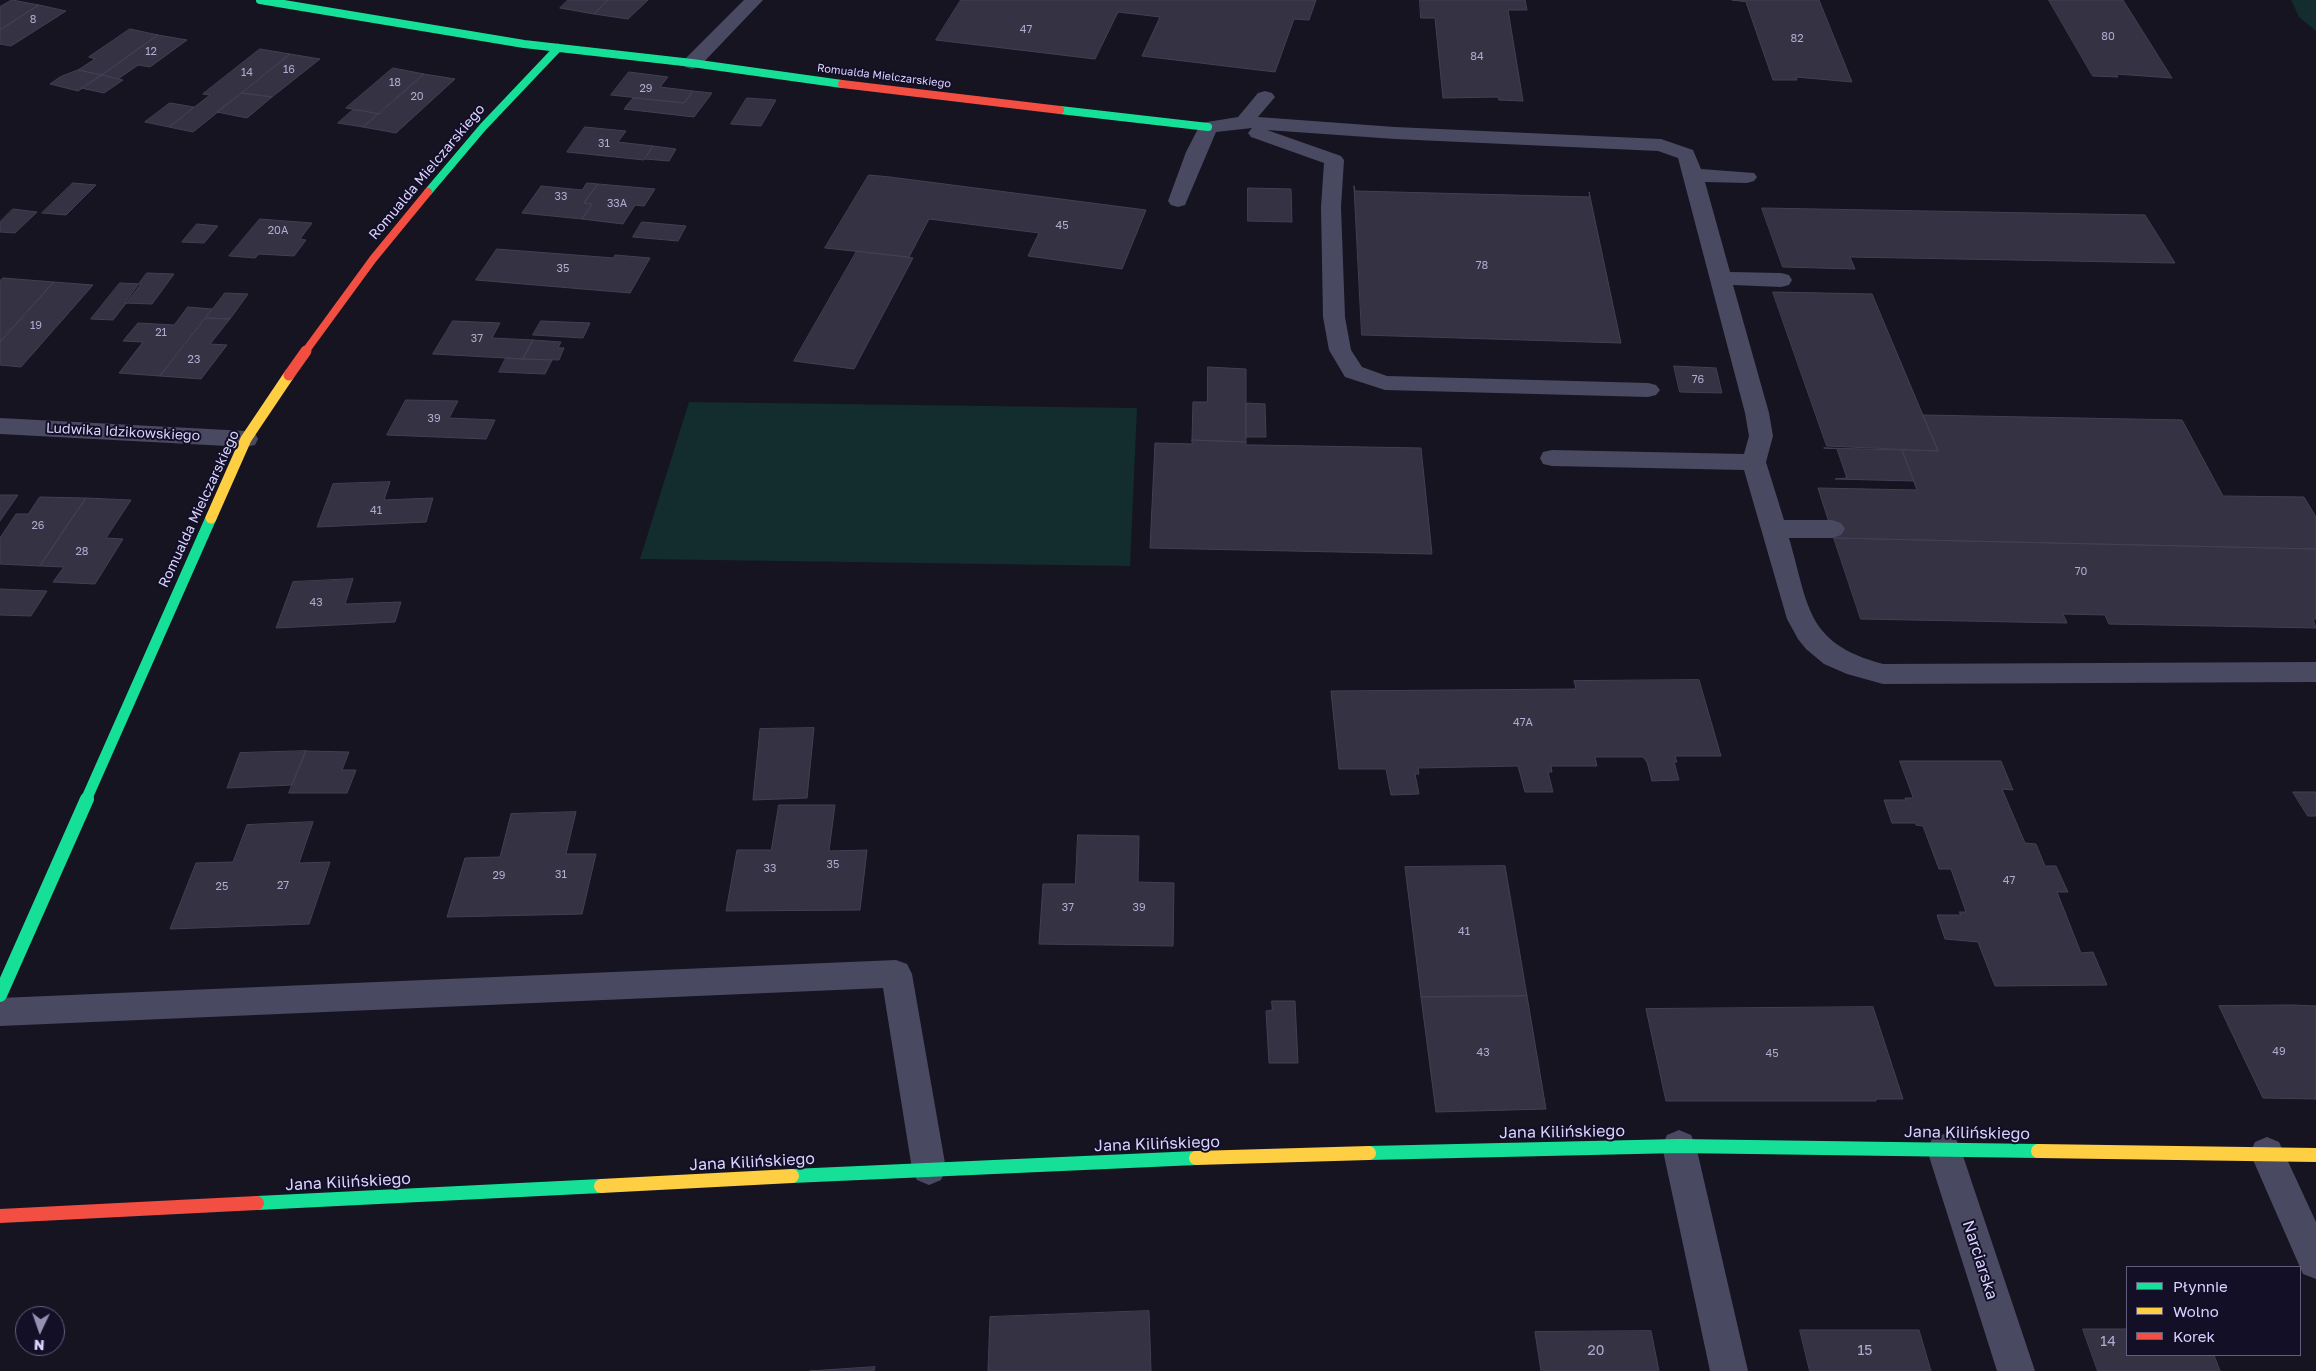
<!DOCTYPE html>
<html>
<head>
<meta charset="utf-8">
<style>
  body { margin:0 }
  #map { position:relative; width:2316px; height:1371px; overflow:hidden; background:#161421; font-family:"Golos Text",sans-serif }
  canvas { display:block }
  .legend { position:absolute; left:2126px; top:1266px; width:175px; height:90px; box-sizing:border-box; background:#130f26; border:1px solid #625e7d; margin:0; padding:6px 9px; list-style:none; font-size:15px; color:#d9d4ff }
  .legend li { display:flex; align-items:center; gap:10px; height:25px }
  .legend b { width:25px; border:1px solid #625e7d }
  .north { position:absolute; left:15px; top:1306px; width:50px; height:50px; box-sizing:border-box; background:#130f26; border:1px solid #625e7d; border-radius:50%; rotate:183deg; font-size:14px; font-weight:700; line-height:20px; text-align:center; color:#d9d4ff }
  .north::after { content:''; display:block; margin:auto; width:18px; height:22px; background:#9591b1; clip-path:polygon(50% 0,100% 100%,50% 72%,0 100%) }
</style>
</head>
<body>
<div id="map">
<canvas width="2316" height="1371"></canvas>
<ul class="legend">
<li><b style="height:6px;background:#16e098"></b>Płynnie</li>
<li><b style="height:6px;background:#ffcf43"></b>Wolno</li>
<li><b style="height:6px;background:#f24e42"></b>Korek</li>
</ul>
<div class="north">N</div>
</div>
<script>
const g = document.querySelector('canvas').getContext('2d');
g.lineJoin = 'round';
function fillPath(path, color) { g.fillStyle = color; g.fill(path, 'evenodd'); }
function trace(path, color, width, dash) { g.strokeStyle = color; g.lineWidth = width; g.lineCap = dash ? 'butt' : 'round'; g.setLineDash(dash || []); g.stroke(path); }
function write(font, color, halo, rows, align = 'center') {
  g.font = font + ' "Golos Text",sans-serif'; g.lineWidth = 4; g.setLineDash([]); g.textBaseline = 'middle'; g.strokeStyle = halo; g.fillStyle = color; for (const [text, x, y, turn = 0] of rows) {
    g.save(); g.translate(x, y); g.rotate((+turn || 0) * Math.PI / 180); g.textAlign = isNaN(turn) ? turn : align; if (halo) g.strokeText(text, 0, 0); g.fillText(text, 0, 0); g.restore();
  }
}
const green = new Path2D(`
  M2291,0H2316V31L2299,17Z
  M689,402L1137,408L1130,566L640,559Z`);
const building = new Path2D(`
  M12,0L39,5L0,30V7Z
  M568,0H608L594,14L560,8Z
  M608,0H648L628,19L594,14Z
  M961,0H1316L1309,20L1294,19L1275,72L1142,56L1160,17L1118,12L1095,59L936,40Z
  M1420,0H1525L1527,10H1508L1523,101L1499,100L1498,97L1443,98L1435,18H1421Z
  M1732,0H1819L1852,82L1796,77L1797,80H1773L1746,2Z
  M2049,0H2123L2172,78L2116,74L2118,77L2093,76Z
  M39,5L66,11L11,46L0,44V30Z
  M130,29L158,35L102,75L78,70L95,59L89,57Z
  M158,35L187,40L150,67L138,65L118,79L102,75Z
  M260,49L290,54L193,132L169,127L210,95L203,94Z
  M290,54L320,59L272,97L242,93Z
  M393,68L424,74L379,114L346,108Z
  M78,70L102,75L78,91L50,84L60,77Z
  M629,72L668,77L660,87L693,91L684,103L611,95Z
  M424,74L455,79L396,133L363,127Z
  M102,75L123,80L104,93L81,88Z
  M693,91L712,93L694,117L624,109L633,98L684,103Z
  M242,93L272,97L247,118L217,112Z
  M747,98L776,100L761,126L731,124Z
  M170,103L194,107L169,127L145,122Z
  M353,110H359L379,114L363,127L338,123Z
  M585,127L626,131L618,142L653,146L644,160L567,152Z
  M653,146L676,149L669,161L645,159Z
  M869,175L890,177L1146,210L1122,269L1028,256L1039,233L929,219L909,257L825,248Z
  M73,183L96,185L66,215L42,213Z
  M587,183L598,184L584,203L592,204L582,219L522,213L541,186L582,190Z
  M598,184L655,189L644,206L635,205L623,224L582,219L592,204L584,203Z
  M1354,186L1355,191L1590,197L1589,192L1621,343L1362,335Z
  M1248,188L1291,189L1292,222L1248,221Z
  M1762,208L2145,215L2175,263L1850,257L1855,269L1783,267Z
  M13,209L37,212L15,233L0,232V222Z
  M260,219L312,223L300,239L306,240L294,256L259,254L255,258L229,256Z
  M642,222L686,226L678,241L633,237Z
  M197,224L218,226L204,243L182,242Z
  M497,249L614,258L615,255L650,258L630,293L476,280Z
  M857,251L913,258L854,369L794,361Z
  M147,273L174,274L152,304L125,303Z
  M3,278L54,282L0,342V281Z
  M54,282L93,285L21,367L0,365V342Z
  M120,283L141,284L113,320L91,319Z
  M1773,292L1872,294L1938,451L1827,446Z
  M225,293L248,294L230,319L206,318Z
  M188,307L212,309L160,376L119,373L143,342L123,341L138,323L174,325Z
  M206,318L230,319L210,344L227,345L201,379L160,376Z
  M453,321L500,323L492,338L533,340L523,359L433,354Z
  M541,321L590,323L583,338L533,335Z
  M533,340L561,342L558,348H564L559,360L523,359Z
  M506,358L523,359L552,360L545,374L499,372Z
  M1674,366L1716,368L1722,393L1680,392Z
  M1208,367L1246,369V442L1192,440L1193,402H1207Z
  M406,400L458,401L449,418L495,420L486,439L387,435Z
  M1246,403L1265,404L1266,437H1246Z
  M1923,415L2182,420L2223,496L2304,497L2316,517V549L1834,538L1818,488L1917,490L1902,450L1938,451Z
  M1192,440L1246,442V445H1255L1421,448L1432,554L1150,548L1155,443L1192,444Z
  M1824,448L1902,450L1914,481L1835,479L1847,478L1837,449Z
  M390,482L384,500L433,498L426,522L317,527L333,484Z
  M0,495H18L0,521Z
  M40,497L86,498L40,566L0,564V538L16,514H28Z
  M86,498L131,500L106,538L123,539L95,584L53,582L64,567L40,566Z
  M1834,538L2316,549V619H2313L2316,628L2109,624L2105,615L2063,614L2067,623L1861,619Z
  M353,579L345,604L401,602L395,622L276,628L293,582Z
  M0,589L47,591L31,616L0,615Z
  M1699,680L1721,756H1675L1677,762H1674L1679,780L1652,781L1647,762L1643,757H1595L1597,766H1551L1552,772H1548L1553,792H1525L1518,766L1418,768L1419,774H1415L1419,794L1391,795L1386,769H1339L1331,691L1576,689L1574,681Z
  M814,728L807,798L753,800L760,729Z
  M306,751L349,752L342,770H356L347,793H289Z
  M306,751L292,785L227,788L240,753Z
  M1900,761H2001L2013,790L2002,789L2025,843L2036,844L2045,866H2056L2068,892H2057L2081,953L2093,952L2107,985L1995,986L1978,942L1945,939L1937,915H1961L1959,912H1966L1951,869H1939L1923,826L1916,825L1915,823H1892L1884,800H1906L1905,798H1913Z
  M2293,792H2316V816H2308Z
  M779,805H835L829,851L867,850L860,910L726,911L737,850H771Z
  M576,812L566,854H596L582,914L447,917L465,858L500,857L511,814Z
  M313,822L299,863L330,862L309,924L170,929L196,863L233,862L247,825Z
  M1078,835L1139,836L1138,882L1174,883L1173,946L1039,944L1043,884H1075Z
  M1505,866L1527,996L1421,997L1405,867Z
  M1527,996L1546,1109L1436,1112L1421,997Z
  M1272,1001H1295L1298,1063H1269L1266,1011L1272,1010Z
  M2293,1005L2316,1006V1099L2263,1098L2219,1006Z
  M1873,1007L1903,1099H1876V1101H1666L1646,1009Z
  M1149,1311L1151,1371H988L990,1317Z
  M2083,1329H2127V1355H2214L2220,1371H2098Z
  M1800,1330H1919L1931,1371H1810Z
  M1651,1331L1659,1371H1541L1535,1332Z
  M875,1367L874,1371H810Z`);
const lane = new Path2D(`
  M744,0H763L699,67L692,69L685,67L683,63L685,59Z
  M1265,91L1272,93L1275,97L1258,117L1395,127L1661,139L1693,150L1701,169L1754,173L1757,177L1754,181L1747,183L1705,182L1730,272L1781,273L1789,275L1792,280L1789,285L1781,287L1733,285L1769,413L1773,436L1766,462L1784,520H1832L1841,523L1845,529L1841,535L1832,538H1789C1809,606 1805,643 1883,664L2316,662V682L1883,684L1847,674L1824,664L1806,649L1798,639L1787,619L1744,470L1552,466L1543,464L1540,458L1543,452L1552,450L1744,454L1749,436L1745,413L1678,158L1658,151L1395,139L1267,130L1341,156L1344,160L1341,207L1345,317L1351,350L1362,367L1387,376L1648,383L1656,385L1660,390L1656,395L1648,397L1385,390L1345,377L1329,350L1323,317L1321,207L1324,163L1251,137L1248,133L1252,128L1216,132L1185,205L1178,207L1171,205L1168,201L1186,152L1201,123L1238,117L1258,93Z
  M896,960L907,964L912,974L946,1169L941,1180L929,1185L917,1180L912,1169L883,988L0,1026V998Z
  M1679,1130L1691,1135L1696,1146L1748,1371H1710L1662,1146L1667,1135Z
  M1944,1134L1956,1139L1961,1150L2035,1371H1997L1927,1150L1932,1139Z
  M2267,1137L2279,1142L2316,1222V1279L2303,1274L2250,1153L2255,1142Z`);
const street = new Path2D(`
  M0,418L246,431L255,433L258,439L255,445L246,447L0,434Z`);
const fastFar2 = new Path2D(`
  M260,0L524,44L692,63L842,84
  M1060,110L1208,127
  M428,192L483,127L558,48`);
const fastFar1 = new Path2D(`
  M86,800L211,518`);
const fast = new Path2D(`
  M0,995L87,799
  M1369,1153L1679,1146L2038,1151
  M792,1176L1196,1158
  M257,1203L601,1186`);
const slowFar1 = new Path2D(`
  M211,518L246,439L289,375`);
const slow = new Path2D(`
  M2038,1151L2316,1155
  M1196,1158L1369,1153
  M601,1186L792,1176`);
const jamFar2 = new Path2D(`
  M842,84L1060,110
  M305,352L373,259L428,192`);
const jamFar1 = new Path2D(`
  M289,375L306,351`);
const jam = new Path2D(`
  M0,1216L257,1203`);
const numberNames = [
  ["8",33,20],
  ["47",1026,30],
  ["80",2108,37],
  ["82",1797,39],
  ["12",151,52],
  ["84",1477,57],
  ["16",289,70],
  ["14",247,73],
  ["18",395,83],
  ["29",646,89],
  ["20",417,97],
  ["31",604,144],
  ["33",561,197],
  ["33A",617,204],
  ["45",1062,226],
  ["20A",278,231],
  ["78",1482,266],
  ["35",563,269],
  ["19",36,326],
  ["21",161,333],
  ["37",477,339],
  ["23",194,360],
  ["76",1698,380],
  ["39",434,419],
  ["41",376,511],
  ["26",38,526],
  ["28",82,552],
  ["70",2081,572],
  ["43",316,603],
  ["47A",1523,723],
  ["35",833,865],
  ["33",770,869],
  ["31",561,875],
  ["29",499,876],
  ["47",2009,881],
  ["27",283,886],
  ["25",222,887],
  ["37",1068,908],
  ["39",1139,908],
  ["41",1464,932],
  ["49",2279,1052],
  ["43",1483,1053],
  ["45",1772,1054]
];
const farStreetnames = [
  ["Romualda Mielczarskiego",884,76,7]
];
const streetNames = [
  ["Romualda Mielczarskiego",427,172,-50],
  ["Ludwika Idzikowskiego",123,432,3],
  ["Romualda Mielczarskiego",199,509,-65]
];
const nearNumbernames = [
  ["14",2108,1342],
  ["20",1596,1351],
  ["15",1865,1351]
];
const nearStreetnames = [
  ["Jana Kilińskiego",1562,1132,-1],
  ["Jana Kilińskiego",1967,1133,1],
  ["Jana Kilińskiego",1157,1144,-2],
  ["Jana Kilińskiego",752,1162,-3],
  ["Jana Kilińskiego",348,1182,-3],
  ["Narciarska",1980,1260,72]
];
fillPath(green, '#132c2d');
fillPath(building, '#343243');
trace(building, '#433f54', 1);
fillPath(lane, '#4a4962');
fillPath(street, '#4a4962');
trace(fastFar2, '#16e098', 8);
trace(fastFar1, '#16e098', 11);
trace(fast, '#16e098', 14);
trace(slowFar1, '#ffcf43', 11);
trace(slow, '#ffcf43', 14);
trace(jamFar2, '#f24e42', 8);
trace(jamFar1, '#f24e42', 11);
trace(jam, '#f24e42', 14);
write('11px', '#b0acd0', null, numberNames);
write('11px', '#d9d4ff', '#130f26', farStreetnames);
write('14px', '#d9d4ff', '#130f26', streetNames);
write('14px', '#b0acd0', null, nearNumbernames);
write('16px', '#d9d4ff', '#130f26', nearStreetnames);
</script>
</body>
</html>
